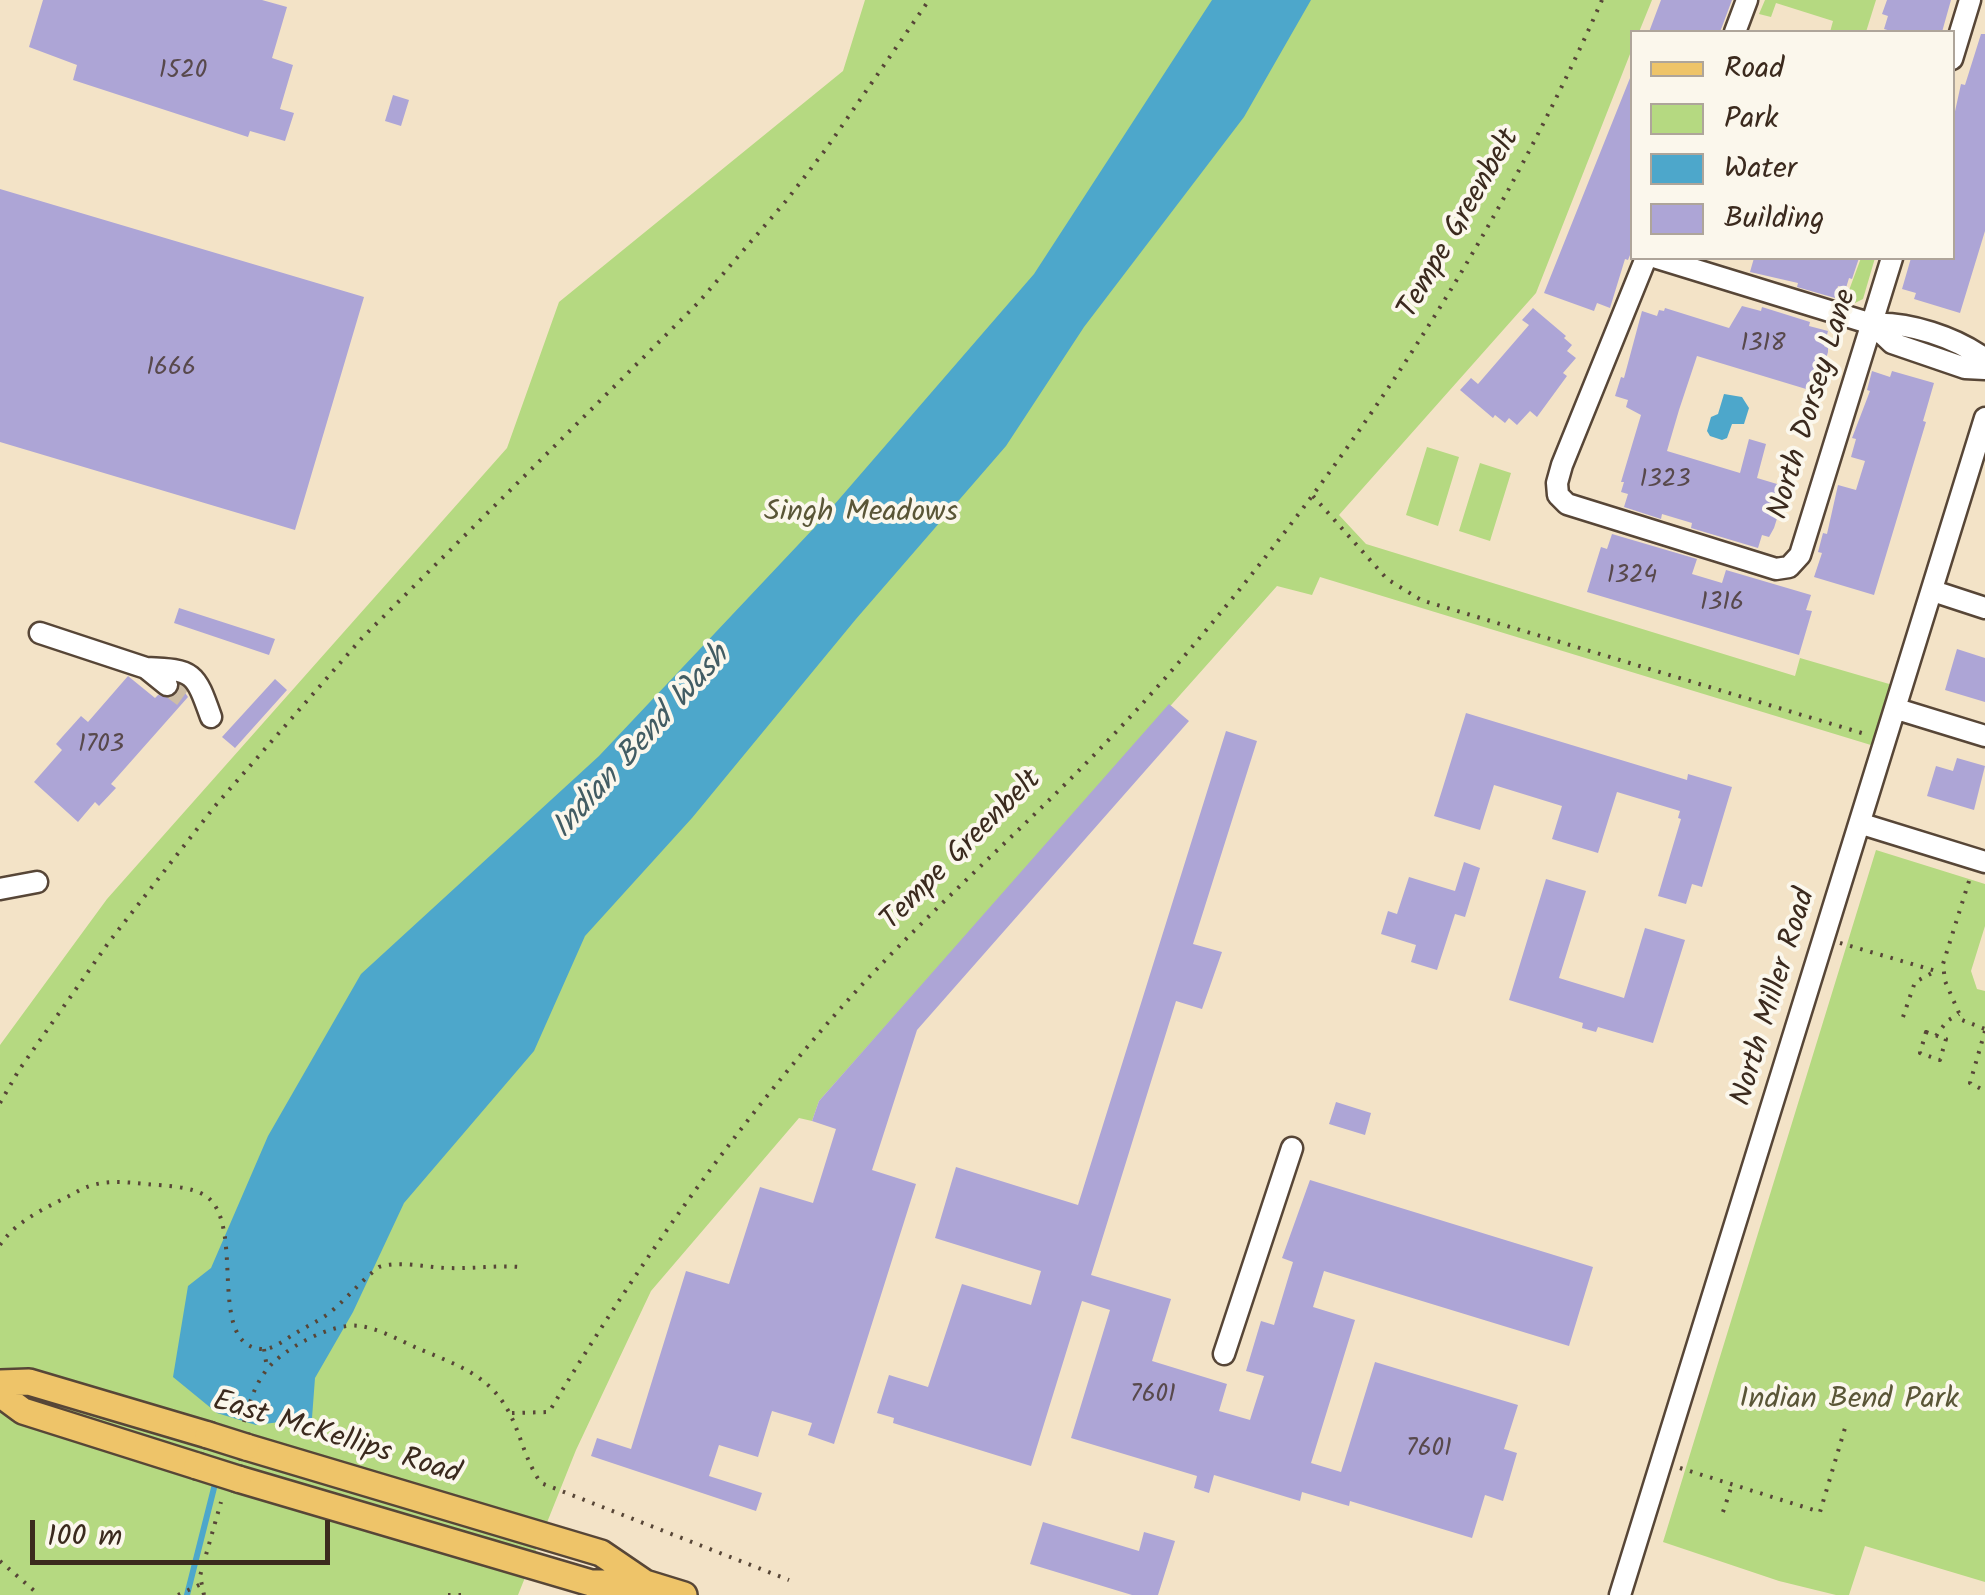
<!DOCTYPE html>
<html>
<head>
<meta charset="utf-8">
<style>
  body { margin:0 }
  #map { position:relative; width:1985px; height:1595px; overflow:hidden; background:#f3e3c7; font-family:Kalam,sans-serif }
  canvas { display:block }
  .legend { position:absolute; left:1630px; top:30px; width:325px; height:230px; box-sizing:border-box; background:#fbf7ec; border:2px solid #aea59a; margin:0; padding:12px 18px; list-style:none; font-size:30px; color:#3b2a1e }
  .legend li { display:flex; align-items:center; gap:20px; height:50px }
  .legend b { width:50px; border:2px solid #aea59a }
  .scale { position:absolute; left:30px; top:1520px; width:300px; height:45px; box-sizing:border-box; border:5px solid #3b2a1e; border-top:0; padding-left:12px; font-size:30px; line-height:35px; white-space:nowrap; color:#3b2a1e; -webkit-text-stroke:8px #fbf7ec; paint-order:stroke }
</style>
</head>
<body>
<div id="map">
<canvas width="1985" height="1595"></canvas>
<ul class="legend">
<li><b style="height:12px;background:#eec469"></b>Road</li>
<li><b style="height:28px;background:#b5d981"></b>Park</li>
<li><b style="height:28px;background:#4da7cb"></b>Water</li>
<li><b style="height:28px;background:#ada5d6"></b>Building</li>
</ul>
<div class="scale">100 m</div>
</div>
<script>
const g = document.querySelector('canvas').getContext('2d');
g.lineJoin = 'round';
function fillPath(path, color) { g.fillStyle = color; g.fill(path, 'evenodd'); }
function trace(path, color, width, dash) { g.strokeStyle = color; g.lineWidth = width; g.lineCap = dash ? 'butt' : 'round'; g.setLineDash(dash || []); g.stroke(path); }
function write(font, color, halo, rows, align = 'center') {
  g.font = font + ' Kalam,sans-serif'; g.lineWidth = 8; g.setLineDash([]); g.textBaseline = 'middle'; g.strokeStyle = halo; g.fillStyle = color; for (const [text, x, y, turn = 0] of rows) {
    g.save(); g.translate(x, y); g.rotate((+turn || 0) * Math.PI / 180); g.textAlign = isNaN(turn) ? turn : align; if (halo) g.strokeText(text, 0, 0); g.fillText(text, 0, 0); g.restore();
  }
}
const green = new Path2D(`
  M865,0H1652L1639,32H1632V49L1536,293L1339,515L1366,544L1795,676L1800,658L1903,688L1884,749L1320,577L1312,595L1277,586L819,1101L812,1121L799,1118L651,1291L576,1450L518,1595H0V1045L107,899L507,448L559,302L843,71Z
  M1765,0H1876L1866,32H1830L1833,21L1776,3L1771,17L1759,14Z
  M1861,258H1875L1863,299L1855,303L1845,301Z
  M1427,447L1459,457L1438,526L1406,515Z
  M1480,463L1511,473L1490,541L1459,531Z
  M1876,850L1985,884V926L1971,971L1977,989L1985,991V1582L1865,1546L1849,1595H1836L1779,1581L1663,1542Z`);
const water = new Path2D(`
  M1212,0H1311L1244,117L1084,327L1006,446L856,619L692,818L585,936L534,1051L404,1203L353,1312L315,1378L312,1418L256,1425L217,1413L173,1377L188,1286L211,1268L268,1136L361,974L599,756L814,528L1034,274Z
  M1724,394L1742,397L1749,408L1744,424H1732L1727,438L1722,440L1710,436L1707,431L1711,417L1718,414Z`);
const stream = new Path2D(`
  M187,1595L216,1480`);
const building = new Path2D(`
  M43,0H262L287,7L272,58L293,65L280,109L294,113L285,141L250,131L248,137L73,80L77,65L29,47Z
  M1661,0H1732L1720,32H1649Z
  M1887,0H1951L1942,32H1894L1884,29L1888,16L1882,14Z
  M1981,34H1985V231L1960,313L1914,299L1916,293L1902,289L1911,258H1952V125L1961,84L1965,85Z
  M1632,73V250L1628,260L1625,259L1610,308L1597,303L1594,311L1544,293Z
  M393,95L409,100L401,126L385,121Z
  M0,189L364,297L295,530L0,442Z
  M1754,258H1859L1852,279L1849,278L1846,288L1838,286L1835,298L1797,287L1798,283L1750,272Z
  M1742,306L1761,311L1762,307L1810,322L1809,326L1828,331L1824,346L1828,348V352L1816,392L1697,356L1679,410L1667,451L1740,473L1749,439L1766,444L1757,478L1787,487L1774,528L1769,537L1762,535L1758,548L1691,528L1692,523L1662,514L1661,519L1624,507L1628,494L1621,492L1624,482H1621L1641,415L1626,407L1628,400L1615,396L1621,377L1624,378L1642,311L1657,316L1659,310L1664,311L1665,308L1729,328Z
  M1533,308L1566,336L1564,338L1572,345L1567,351L1576,358L1563,373L1567,376L1537,417L1530,411L1517,425L1509,418L1505,423L1495,415L1493,418L1460,390L1471,378L1478,384L1529,325L1522,320Z
  M1872,371L1890,377L1892,371L1934,383L1923,421L1926,422L1874,595L1814,577L1822,553L1818,552L1823,533L1827,534L1838,485L1856,490L1865,461L1851,457L1856,439L1852,438L1870,391L1867,390Z
  M1612,534L1697,559L1692,574L1722,583L1726,570L1811,595L1806,610L1812,611L1799,655L1587,592L1601,547L1607,549Z
  M179,608L275,639L269,655L174,623Z
  M1957,649L1985,658V702L1945,690Z
  M128,676L155,698L158,695L173,697L181,687L188,697L111,784L116,788L99,806L95,802L78,822L34,782L62,750L56,744L63,736L81,716L88,722Z
  M275,679L287,690L235,748L222,737Z
  M1169,704L1189,721L917,1030L872,1170L916,1184L834,1444L808,1435L812,1423L772,1411L758,1457L719,1445L709,1476L762,1493L756,1511L591,1456L597,1438L631,1449L686,1271L729,1284L760,1187L813,1203L836,1129L812,1121L819,1101Z
  M1466,713L1687,780L1688,774L1732,787L1702,887L1692,884L1686,904L1658,896L1681,819L1678,818L1680,811L1617,792L1598,853L1552,839L1562,806L1494,785L1480,830L1434,816Z
  M1226,731L1257,741L1193,944L1222,952L1202,1009L1176,1001L1091,1275L1171,1299L1152,1361L1227,1384L1219,1411L1250,1420L1264,1376L1246,1371L1261,1321L1274,1325L1293,1262L1282,1258L1310,1180L1593,1267L1569,1346L1324,1271L1313,1307L1355,1320L1311,1463L1341,1472L1375,1362L1518,1405L1504,1449L1517,1453L1503,1501L1485,1495L1472,1538L1350,1501L1349,1506L1302,1492L1300,1501L1214,1475L1209,1493L1194,1488L1197,1476L1071,1438L1110,1310L1082,1301L1031,1466L893,1423L894,1418L877,1413L889,1375L928,1387L962,1284L1031,1305L1041,1271L935,1238L956,1167L1078,1205Z
  M1957,758L1985,766L1974,810L1927,796L1936,766L1953,771Z
  M1464,862L1480,868L1465,917L1455,914L1437,970L1411,962L1416,945L1381,934L1388,911L1397,914L1409,877L1455,891Z
  M1546,879L1586,891L1559,978L1624,998L1645,928L1685,940L1653,1043L1598,1027L1596,1032L1582,1028L1583,1023L1509,1000Z
  M1336,1102L1371,1113L1365,1135L1329,1124Z
  M1043,1522L1139,1551L1144,1532L1175,1541L1158,1595H1132L1030,1564Z`);
const minorTunnel = new Path2D(`
  M167,685L186,699`);
const path = new Path2D(`
  M1313,496L1387,579L1421,600L1865,734
  M1969,881L1943,964L1945,981L1962,1020L1985,1029
  M1840,943L1936,971
  M1903,1017L1915,982L1934,972
  M1985,1031L1970,1083L1985,1091
  M1926,1032L1946,1039L1940,1060L1920,1053Z
  M1936,1036L1947,1021L1959,1014
  M0,1103L19,1070L109,942L215,806L362,638L698,303L786,201L826,149L929,0
  M0,1245C19,1217 52,1206 80,1190C102,1179 123,1182 147,1184C165,1186 191,1186 206,1196C247,1225 205,1346 262,1349C275,1349 285,1339 296,1333C309,1325 323,1319 334,1309C350,1295 362,1280 379,1267C401,1260 426,1268 449,1268C474,1269 495,1265 520,1267
  M264,1349L267,1368
  M512,1413L549,1412C635,1269 730,1134 840,1009C927,911 1028,826 1117,731C1151,695 1185,656 1217,617C1373,429 1503,224 1602,0
  M244,1422C249,1404 254,1387 265,1372C280,1350 332,1322 359,1326C378,1328 399,1340 417,1348C442,1359 471,1368 491,1388C520,1416 519,1452 541,1483L789,1580
  M1680,1468L1820,1512L1845,1428
  M1723,1512L1732,1485
  M0,1561L39,1595
  M178,1595L201,1584
  M204,1595L200,1576L221,1502
  M448,1595H462`);
const minor = new Path2D(`
  M1735,32L1747,0
  M1952,59L1970,0
  M1646,258L1562,465L1557,483L1558,495L1567,504L1776,569L1789,567L1800,555L1892,258
  M1657,258L1872,324C1909,322 1955,337 1985,359
  M1872,324L1892,343L1965,368L1985,369
  M1933,591L1985,608
  M40,633L146,668L167,685
  M146,668C194,670 195,672 211,717
  M1897,709L1985,736
  M1862,824L1985,862
  M0,889L37,882
  M1224,1354L1292,1148
  M1620,1595L1985,418`);
const major = new Path2D(`
  M0,1383L29,1382L208,1435
  M0,1394L23,1411L197,1466
  M246,1447L601,1553L645,1583L684,1595
  M238,1479L591,1583H645`);
const majorBridge = new Path2D(`
  M208,1435L246,1447
  M197,1466L238,1479`);
const numberNames = [
  ["1520",183,73],
  ["1318",1763,346],
  ["1666",171,370],
  ["1323",1665,482],
  ["1324",1632,578],
  ["1316",1722,605],
  ["1703",101,747],
  ["7601",1153,1397],
  ["7601",1429,1451]
];
const streetNames = [
  ["Tempe Greenbelt",1461,225,-60],
  ["North Dorsey Lane",1815,405,-73],
  ["Tempe Greenbelt",963,852,-45],
  ["North Miller Road",1776,998,-73],
  ["East McKellips Road",336,1440,17]
];
const parkNames = [
  ["Singh Meadows",861,515],
  ["Indian Bend Park",1849,1402]
];
const waterNames = [
  ["Indian Bend Wash",643,744,-48]
];
fillPath(green, '#b5d981');
fillPath(water, '#4da7cb');
trace(stream, '#4da7cb', 6);
fillPath(building, '#ada5d6');
trace(minorTunnel, '#cebea5', 20, [20, 10]);
trace(minor, '#574637', 25);
trace(major, '#574637', 30);
trace(path, '#574637', 4, [2.5, 8]);
trace(minor, '#fff', 20);
trace(major, '#eec469', 25);
trace(majorBridge, '#574637', 30, []);
trace(majorBridge, '#eec469', 25);
write('25px', '#58494c', null, numberNames);
write('30px', '#3b2a1e', '#fbf7ec', streetNames);
write('30px', '#5a5637', '#fbf7ec', parkNames);
write('italic 32px', '#425c63', '#fbf7ec', waterNames);
</script>
</body>
</html>
